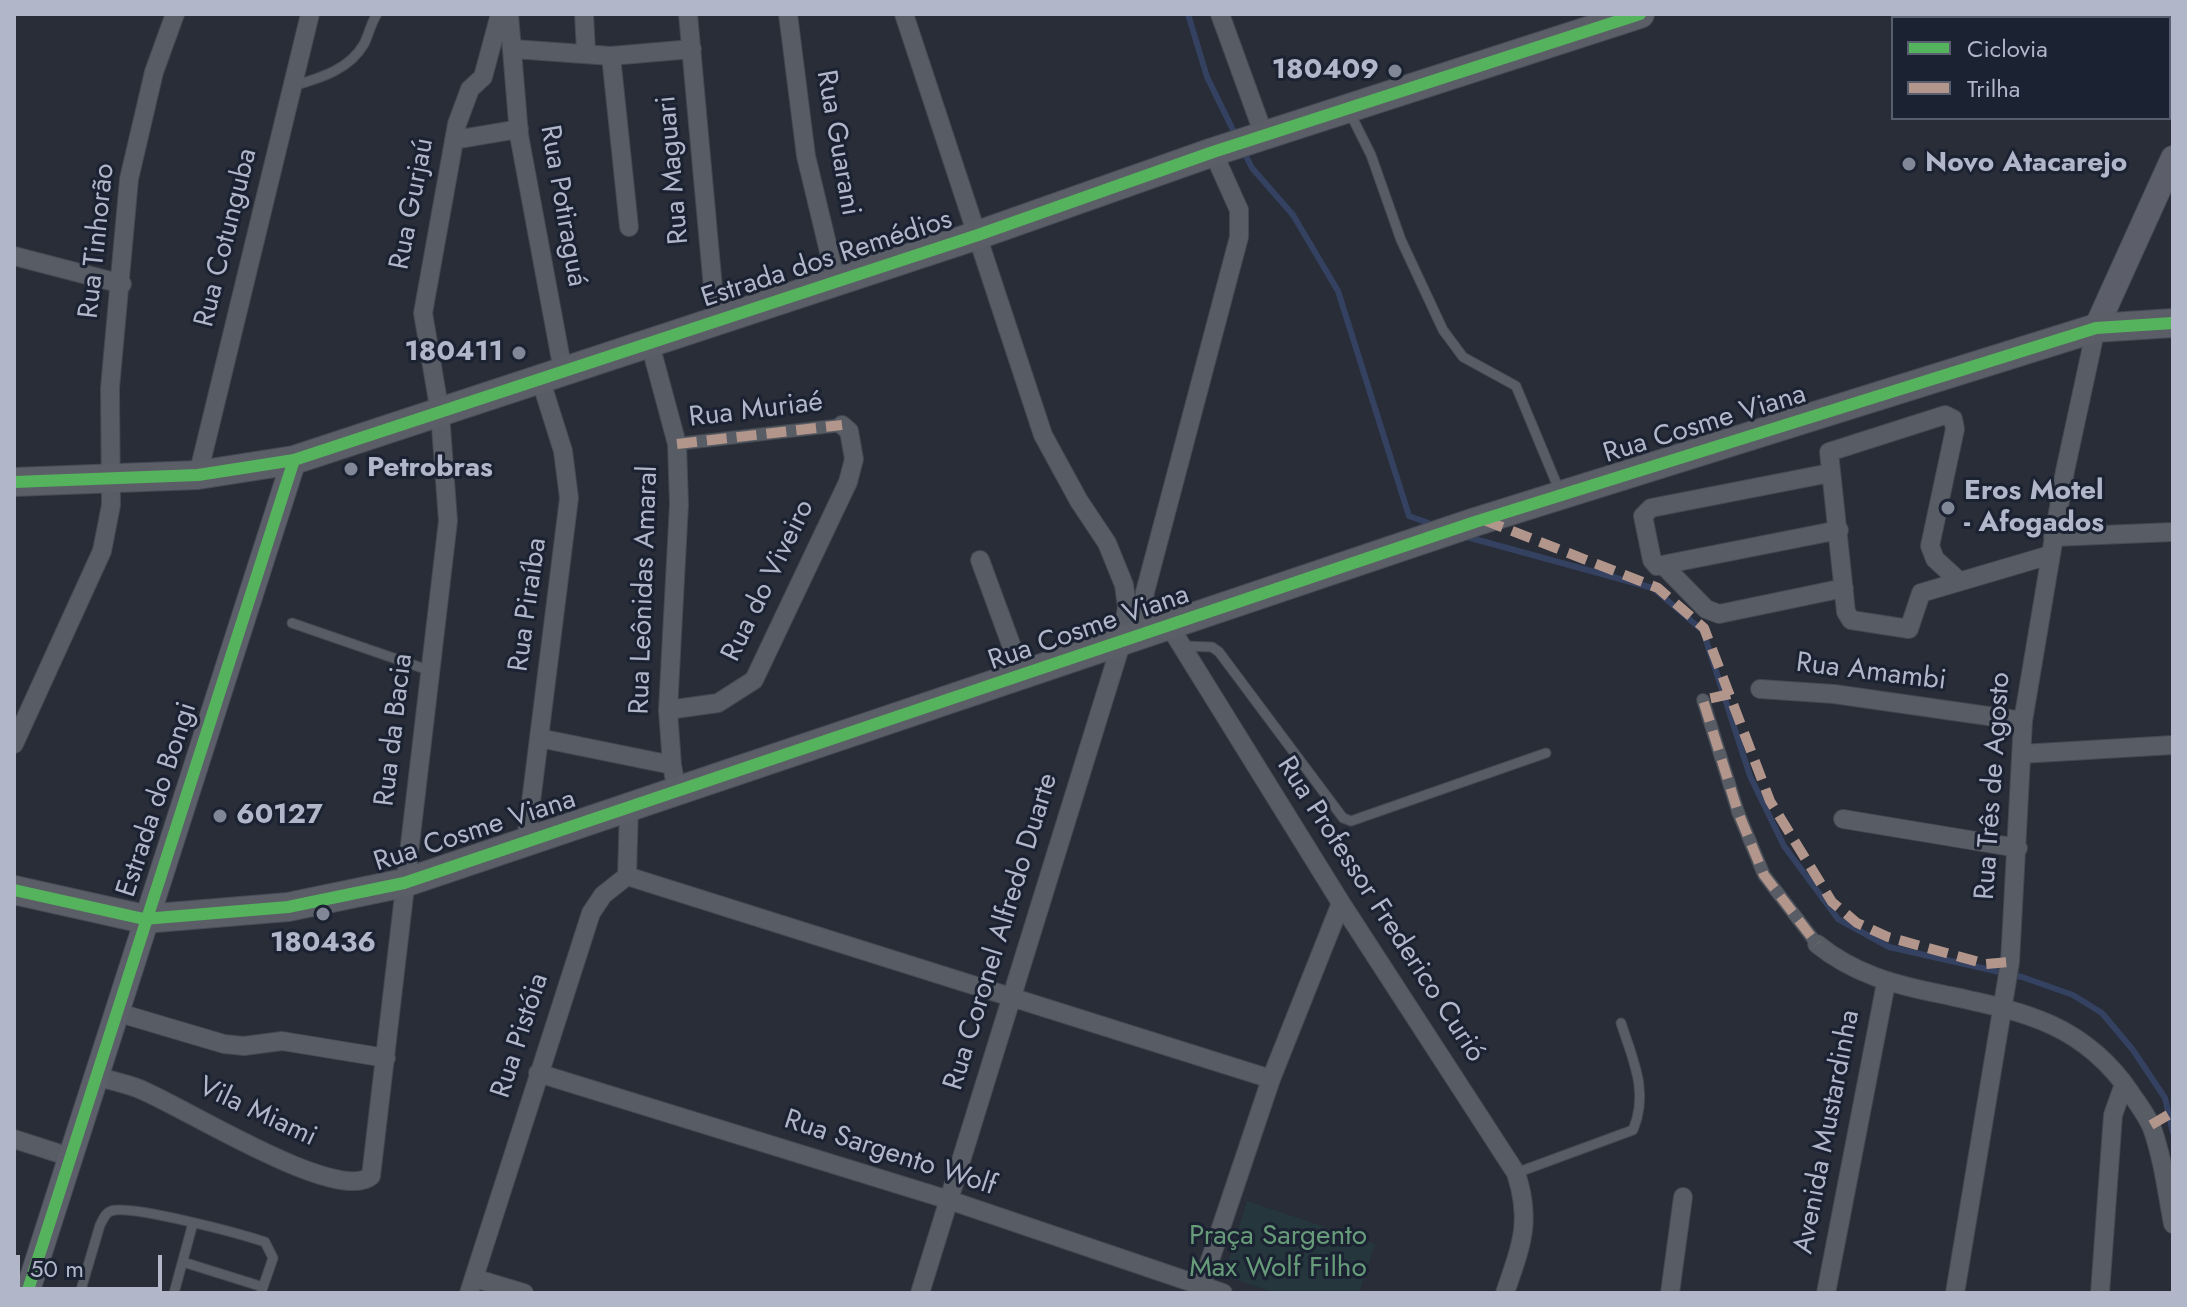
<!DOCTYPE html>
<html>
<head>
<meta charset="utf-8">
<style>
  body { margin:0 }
  #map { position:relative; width:2187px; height:1307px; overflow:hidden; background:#282d37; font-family:Jost,sans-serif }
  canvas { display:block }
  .frame { position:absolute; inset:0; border:16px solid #b1b7c9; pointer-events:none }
  .legend { position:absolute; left:1891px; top:16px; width:280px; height:104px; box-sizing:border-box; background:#1b2232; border:2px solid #575e6e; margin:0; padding:10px 14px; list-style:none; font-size:24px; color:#b1b7c9 }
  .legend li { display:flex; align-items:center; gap:16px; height:40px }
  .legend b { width:40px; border:2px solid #575e6e }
  .scale { position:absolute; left:16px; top:1255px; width:146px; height:36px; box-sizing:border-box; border:4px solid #b1b7c9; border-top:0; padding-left:10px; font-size:24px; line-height:28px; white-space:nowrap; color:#b1b7c9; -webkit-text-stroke:6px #1b2232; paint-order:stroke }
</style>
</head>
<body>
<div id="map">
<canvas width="2187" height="1307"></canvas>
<div class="frame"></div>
<ul class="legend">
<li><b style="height:10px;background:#56b35d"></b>Ciclovia</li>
<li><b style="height:10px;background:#b2968c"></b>Trilha</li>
</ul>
<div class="scale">50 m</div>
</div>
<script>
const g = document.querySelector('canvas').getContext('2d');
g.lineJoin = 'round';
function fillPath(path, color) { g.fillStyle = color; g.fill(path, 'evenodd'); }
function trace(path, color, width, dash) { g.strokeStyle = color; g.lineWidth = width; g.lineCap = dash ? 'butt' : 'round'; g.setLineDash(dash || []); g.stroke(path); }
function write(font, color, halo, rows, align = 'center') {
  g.font = font + ' Jost,sans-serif'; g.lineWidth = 6; g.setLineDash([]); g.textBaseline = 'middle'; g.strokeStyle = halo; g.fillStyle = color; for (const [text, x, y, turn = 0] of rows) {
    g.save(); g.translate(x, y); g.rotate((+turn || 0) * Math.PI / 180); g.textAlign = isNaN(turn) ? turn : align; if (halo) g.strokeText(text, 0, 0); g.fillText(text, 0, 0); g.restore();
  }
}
const green = new Path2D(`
  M1247,1201L1375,1244L1359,1293H1276L1228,1277L1227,1266Z`);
const stream = new Path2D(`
  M1188,14L1207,77L1236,136
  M1243,150L1252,168L1293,215L1338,291L1409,516L1434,525
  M1467,537L1653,588L1703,631L1750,776L1784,846L1838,919L1889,947L2022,977L2073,995L2102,1013L2133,1050L2165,1098L2173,1133`);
const service = new Path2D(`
  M293,86C320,78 349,70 364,44C369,34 371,23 377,14
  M1350,113L1371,155L1401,240L1443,330L1463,357L1516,386L1560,492
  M292,623L431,671
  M1184,646L1212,647L1219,652L1343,818L1351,821L1546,753
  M1516,1173L1633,1130C1649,1092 1633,1060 1621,1023
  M183,1262L263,1287
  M80,1293L100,1225C103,1220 105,1213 111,1211C130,1204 241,1234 265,1242L273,1258L261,1293
  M174,1293L193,1223`);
const pedestrian = new Path2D(`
  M677,444L842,425
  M1703,700L1738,812L1764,875L1817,944`);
const minor = new Path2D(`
  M509,14L519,135L563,371
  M584,14L586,51
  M688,14L716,321
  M788,14L806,156L836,281
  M904,14L1043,435L1079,501L1107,543L1124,585L1127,607L1121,644L920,1293
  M1220,14L1264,135
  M2021,14L2037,18
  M514,49L611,56L692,49
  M2169,52L2173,53
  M611,56L629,227
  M454,140L519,129
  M14,256L122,284
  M650,344L677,444L679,504L668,710L672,765L677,792
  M1830,473L1651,508L1643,516L1652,560L1657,566L1839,530
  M198,475L310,14
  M2053,537L2173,532
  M980,560L1023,677
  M1664,566L1706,609L1719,614L1844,588
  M1959,581L1935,559L1930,546L1955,429L1953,419L1945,415L1829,452L1846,612L1851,620L1909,629L1921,593L2050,555
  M1170,627L1341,903L1516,1173C1532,1223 1521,1245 1505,1293
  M1141,637L1145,592L1239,237V210L1213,152
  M1760,689L1834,694L2023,721
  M668,710L718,703L754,680L848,482L854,459L849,431L842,425
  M539,738L672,765
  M14,744L102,551L111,505L110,388L129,179L154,72L175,14
  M2021,754L2173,745
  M1843,819L2018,848
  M526,842L569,498L563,451L540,378
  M627,876L1271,1079
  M627,876L629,807
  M1817,944C1854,974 1895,985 1941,994C2019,1011 2081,1021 2130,1092C2137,1103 2147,1115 2152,1128C2163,1159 2167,1192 2173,1224
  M116,1012L224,1044L244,1046L282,1041L386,1058
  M538,1073L949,1200L1223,1293
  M95,1076C109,1080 123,1083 137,1088C176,1102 336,1205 371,1176L448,521L440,413L423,313L457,124L470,89L483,77L500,14
  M14,1139L70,1157
  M474,1278L524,1293
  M469,1293L591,913L603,895L627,876
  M1199,1293L1271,1079L1341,903
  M1670,1293L1683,1197
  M1826,1293L1886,983
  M1955,1293L2010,962L2023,721L2065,471L2096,328
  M2100,1293L2113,1115L2124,1084`);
const secondary = new Path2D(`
  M2096,328L2173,158
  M27,1293L294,460`);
const primary = new Path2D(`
  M14,482L198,475L294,460L978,235L1213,152L1640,14
  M14,890L144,919L288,907L404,883L1475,522L2096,328L2173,323`);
const quiet = new Path2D(`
  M677,444L842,425
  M1484,520L1658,588L1704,628L1770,801L1832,902L1857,923L1888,937L1986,964L2010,962
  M1730,694L1703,700L1738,812L1764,875L1817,944
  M2151,1125L2173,1112`);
const cycleway = new Path2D(`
  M14,482L198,475L294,460L978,235L1213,152L1640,14
  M14,890L144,919L288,907L404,883L1475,522L2096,328L2173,323
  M27,1293L294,460`);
const markers = [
  [1395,71,8,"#818796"],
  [1909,164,8,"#818796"],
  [519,353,8,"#818796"],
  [351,469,8,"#818796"],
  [1948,508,8,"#818796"],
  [220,816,8,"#818796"],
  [323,914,8,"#818796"]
];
const poiNames = [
  ["180409",1379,71,"right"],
  ["Novo Atacarejo",1925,164],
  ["180411",503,353,"right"],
  ["Petrobras",367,469],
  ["Eros Motel",1964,492],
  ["- Afogados",1964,524],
  ["60127",236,816],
  ["180436",323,944,"center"]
];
const streetNames = [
  ["Rua Guarani",837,143,80],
  ["Rua Maguari",674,170,-95],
  ["Rua Gurjaú",413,204,-79],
  ["Rua Potiraguá",562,206,80],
  ["Rua Cotunguba",227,238,-76],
  ["Rua Tinhorão",98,241,-84],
  ["Estrada dos Remédios",827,260,-18],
  ["Rua Muriaé",756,411,-7],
  ["Rua Cosme Viana",1705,425,-17],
  ["Rua do Viveiro",769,581,-64],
  ["Rua Leônidas Amaral",645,590,-88],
  ["Rua Piraíba",529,605,-82],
  ["Rua Cosme Viana",1089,629,-19],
  ["Rua Amambi",1871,673,7],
  ["Rua da Bacia",395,730,-83],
  ["Rua Três de Agosto",1994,786,-86],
  ["Estrada do Bongi",158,800,-72],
  ["Rua Cosme Viana",475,832,-18],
  ["Rua Professor Frederico Curió",1380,910,57],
  ["Rua Coronel Alfredo Duarte",1002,932,-73],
  ["Rua Pistóia",521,1036,-72],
  ["Vila Miami",257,1113,25],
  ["Avenida Mustardinha",1828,1132,-79],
  ["Rua Sargento Wolf",890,1154,18]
];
const parkNames = [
  ["Praça Sargento",1278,1237],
  ["Max Wolf Filho",1278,1269]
];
fillPath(green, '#25373d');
trace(stream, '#344161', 6);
trace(service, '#444850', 11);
trace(pedestrian, '#444850', 14);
trace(minor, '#444850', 20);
trace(secondary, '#444850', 26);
trace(primary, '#454a54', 30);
trace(service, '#585c65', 9);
trace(pedestrian, '#585c65', 12);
trace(minor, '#585c65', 18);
trace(secondary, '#5c5f6a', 24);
trace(primary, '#5b5d67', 28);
trace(quiet, '#b2968c', 10, [20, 10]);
trace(cycleway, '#56b35d', 12);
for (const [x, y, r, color] of markers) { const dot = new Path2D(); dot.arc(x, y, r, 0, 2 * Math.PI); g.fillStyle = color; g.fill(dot); trace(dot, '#1b2232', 3); }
write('bold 28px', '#b1b7c9', '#1b2232', poiNames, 'left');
write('28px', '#b1b7c9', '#1b2232', streetNames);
write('28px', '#679b7a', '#1b2232', parkNames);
</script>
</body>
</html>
